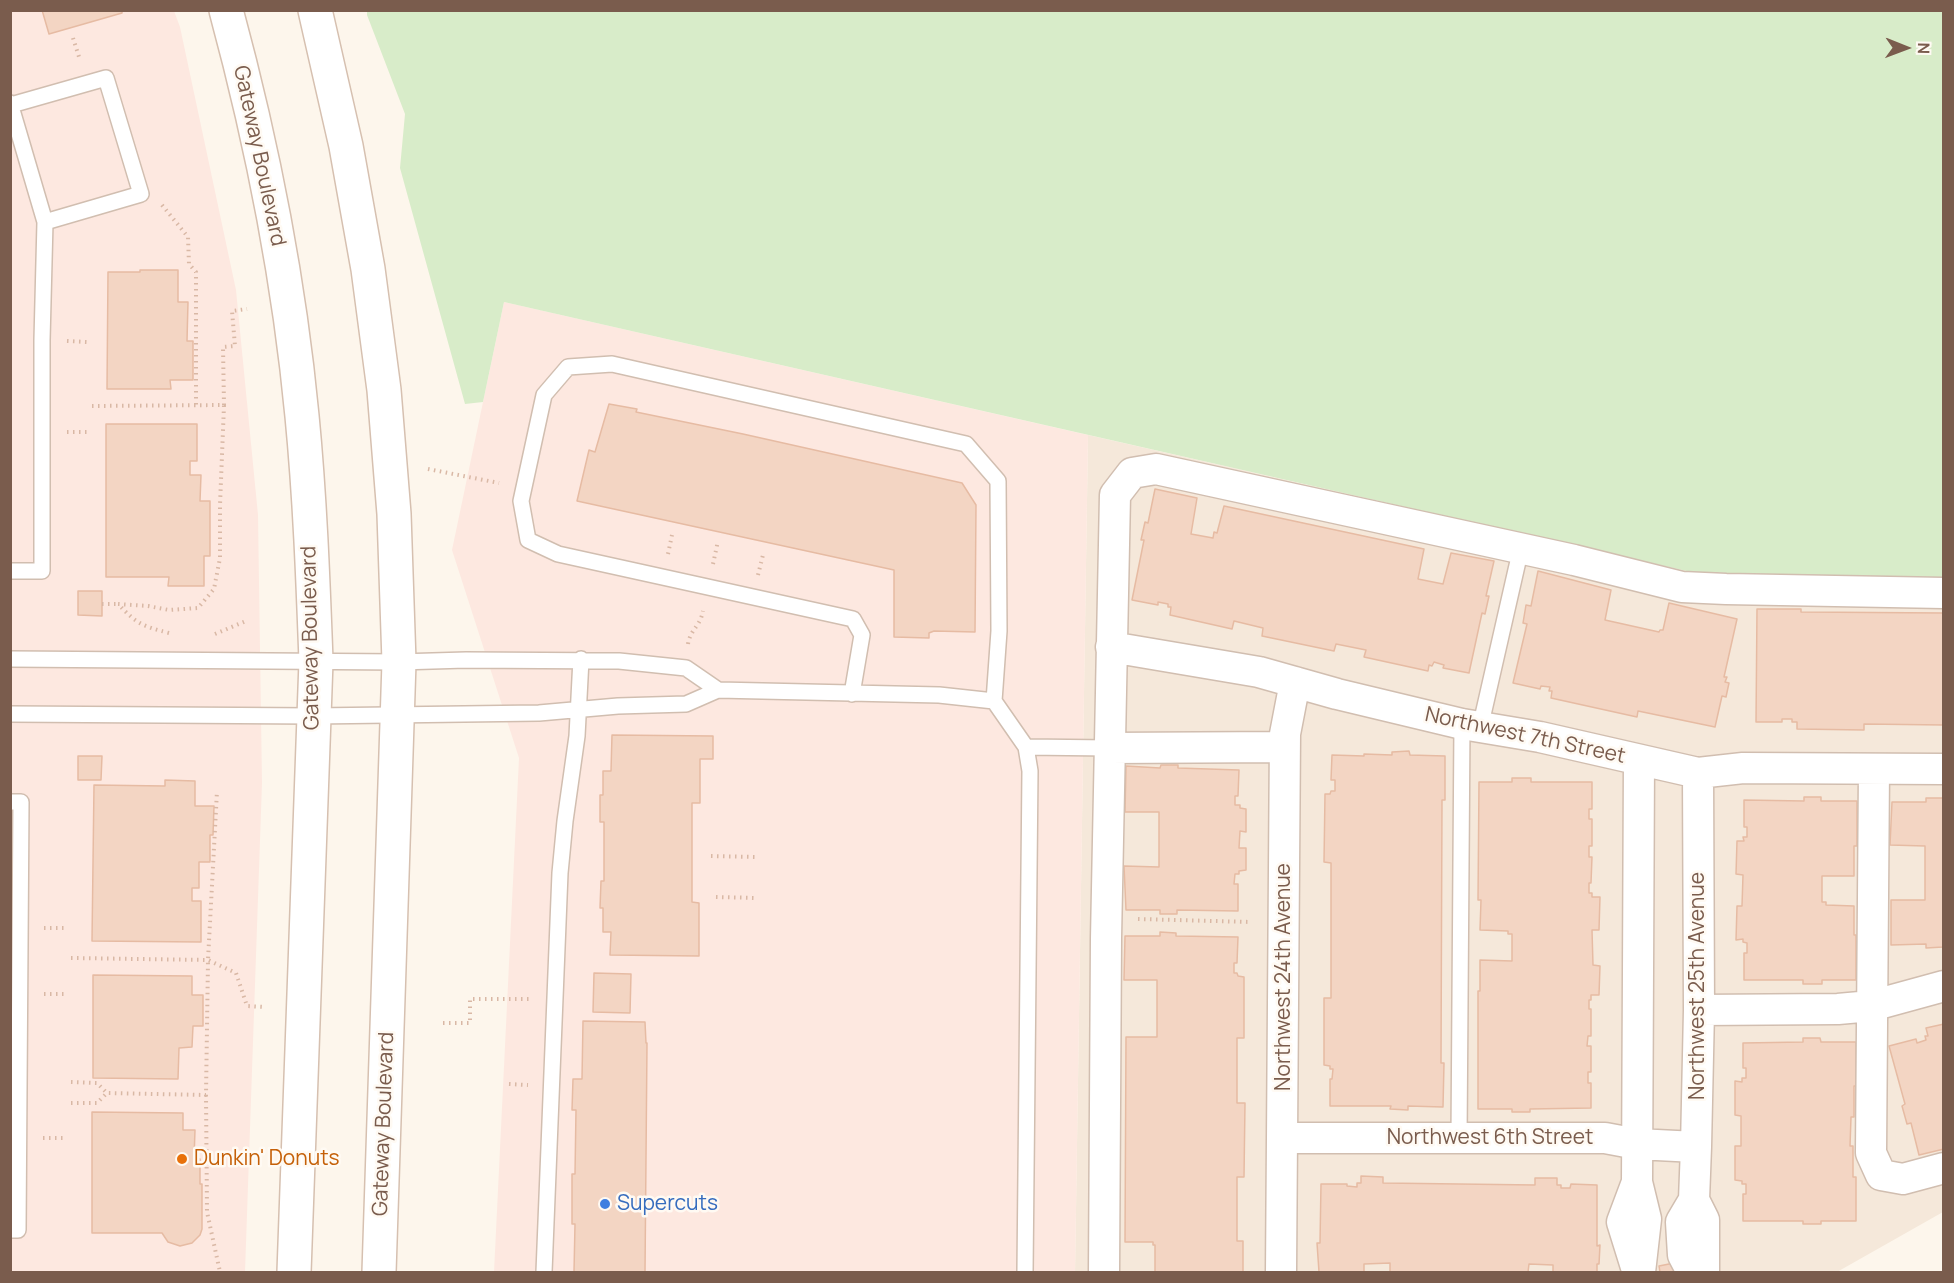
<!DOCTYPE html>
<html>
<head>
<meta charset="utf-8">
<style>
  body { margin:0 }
  #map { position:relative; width:1954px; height:1283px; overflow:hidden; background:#fdf6ec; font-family:Manrope,sans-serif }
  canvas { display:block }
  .frame { position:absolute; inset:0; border:12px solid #7a5c4d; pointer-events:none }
  .north { position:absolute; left:1876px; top:18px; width:60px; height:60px; -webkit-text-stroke:4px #fffaf3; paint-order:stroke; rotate:91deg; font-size:16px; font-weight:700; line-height:24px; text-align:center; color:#7a5c4d }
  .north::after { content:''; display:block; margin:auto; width:21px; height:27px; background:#7a5c4d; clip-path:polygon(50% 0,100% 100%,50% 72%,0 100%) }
</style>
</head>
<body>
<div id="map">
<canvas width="1954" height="1283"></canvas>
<div class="frame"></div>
<div class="north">N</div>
</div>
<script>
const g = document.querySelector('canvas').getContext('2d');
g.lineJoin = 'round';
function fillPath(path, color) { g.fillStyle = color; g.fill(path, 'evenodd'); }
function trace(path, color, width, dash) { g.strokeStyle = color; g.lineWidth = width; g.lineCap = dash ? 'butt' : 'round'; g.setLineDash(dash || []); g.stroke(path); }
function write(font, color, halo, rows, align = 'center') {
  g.font = font + ' Manrope,sans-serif'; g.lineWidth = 5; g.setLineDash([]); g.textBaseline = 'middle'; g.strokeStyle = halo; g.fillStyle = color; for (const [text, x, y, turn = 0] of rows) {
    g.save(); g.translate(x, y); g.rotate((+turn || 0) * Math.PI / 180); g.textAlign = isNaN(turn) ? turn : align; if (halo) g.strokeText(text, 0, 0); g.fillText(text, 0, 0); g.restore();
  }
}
const residential = new Path2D(`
  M1088,435L1691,572L1943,579V1212L1837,1272H1075Z`);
const commercial = new Path2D(`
  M10,11H174L180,27L236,290L258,515L262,783L245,1272H11Z
  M504,302L1088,435L1075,1272H494L519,758L452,550Z`);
const green = new Path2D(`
  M367,10L1943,11V579L1691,572L504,302L483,402L465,404L400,168L405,114L367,15Z`);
const building = new Path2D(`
  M42,10H122V13L49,34Z
  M140,270H178V302H188L187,341H193V380H170L171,389H107L108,272H140Z
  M609,404L637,409L636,412L743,434L962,483L976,505L975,632L934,631L929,633V638L894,637V570L577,501L589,450L595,452Z
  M106,424H197V461H190V475H201L200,501H210V556H204V586H168L169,577H106Z
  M1155,489L1197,498L1191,534L1213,538L1214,532L1217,533L1224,506L1424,549L1418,579L1443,584L1451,553L1494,561L1486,596H1489L1485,614L1482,613L1469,673L1443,668L1444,665L1434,662L1432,666L1429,665L1428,671L1364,657L1366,650L1336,644L1334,651L1262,636L1263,628L1234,621L1232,629L1170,615L1171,607H1168V604L1158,602V605L1132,600L1144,540H1141L1145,522L1148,523Z
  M1538,571L1611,590L1605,620L1659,632L1660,630H1663L1669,603L1737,619L1724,677H1727L1725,682L1729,683L1726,697L1722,696L1715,727L1638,711L1637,717L1551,698L1552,691H1549L1550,687L1541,686L1540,689L1513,683L1527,624L1523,623L1526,605L1531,606Z
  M78,591H102V616L78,615Z
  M1757,609H1801V612L1944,613V725L1864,724V730L1797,729V722H1792V719H1782V722H1756Z
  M612,735L713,736V759H700V803H692V902L699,903V956L610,955L611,932H603V908H600L601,881H604V822H600V795H603V771H611Z
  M1409,751L1410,755L1445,756V800H1442L1441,1063H1444L1443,1107L1408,1106V1110L1390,1109L1391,1106H1330V1079H1332L1333,1069H1330V1066L1324,1065V998H1331V863L1324,862L1325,794H1330L1331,791H1335V780H1331L1332,755L1364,756V754L1392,755V752Z
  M78,756H102L101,780H78Z
  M1161,765H1178V768L1239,770L1238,796H1235V805H1240V808L1246,809V832L1240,831L1239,848H1246V870L1239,871V874H1235L1234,884H1238V911L1177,910V914H1160V910H1126L1124,866L1159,867V812H1125L1126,766L1160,768Z
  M1512,778H1531V782H1592V809H1589V819H1592V846H1589V857H1592L1591,883H1589V893H1592V897H1600L1599,930H1592L1593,965L1600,966L1599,995H1591V1000H1589V1009H1591V1036H1588L1587,1046H1591V1072H1588V1083H1591V1108L1530,1109V1112H1512V1109H1478V991H1480V960L1512,961V934H1508V931L1480,930L1481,900H1478L1479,782H1512Z
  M165,780L195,781V806H214L213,835H210V862H199V888H192V901H201V942L92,941L94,785L165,786Z
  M1804,797H1821V801H1857V846H1854V876H1822V902H1826V905L1854,906V935H1856V980H1822V984H1803V980H1744V953H1747V943L1743,942V939L1736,940L1737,906H1742L1743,875L1736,874L1737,841H1744L1743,837H1747V827H1744V800L1804,801Z
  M1926,798H1944L1943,947L1926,948V944L1891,945V900H1925V846L1890,845L1892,802H1926Z
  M1160,932L1176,933V936L1238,937L1237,963H1234V973H1237L1238,976L1244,977V1038H1237V1103H1245L1244,1177H1237V1241H1243V1272H1155V1245H1153V1242H1125L1126,1037H1157V980H1124L1125,936H1160Z
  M594,973L631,974L630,1013L593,1012Z
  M93,975L192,976V995H203V1026H193L192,1047L179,1048L178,1079L93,1078Z
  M583,1021L645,1022L646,1043H647L645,1272H574L575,1224H572V1174H575L576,1110H572L573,1079H582Z
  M1944,1024V1149L1919,1155L1911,1123L1907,1124L1902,1106L1905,1104L1889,1046L1916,1039L1917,1043L1926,1040L1925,1036H1928L1926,1028Z
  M1803,1038H1820L1821,1042H1856V1086H1854V1117H1851L1850,1146H1853V1177H1856V1221H1821V1224H1803V1221H1743V1194H1746V1184H1742V1181L1735,1180V1146H1741V1116L1735,1115V1081L1742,1082V1078H1746V1068H1743V1043L1803,1042Z
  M92,1112L183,1113V1130H195L194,1159H200V1184H202V1229L200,1235L192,1243L180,1246L168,1242L162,1233H92Z
  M1361,1176L1383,1177V1183L1535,1185V1178H1557V1185H1561V1188H1570L1571,1184L1597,1185V1246L1600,1245L1599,1264H1597V1272H1553V1265L1529,1264L1528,1272H1390V1263L1364,1264V1272H1319L1317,1243H1320L1321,1184H1347V1186L1357,1187V1183H1361Z
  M1674,1263L1676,1272H1660L1659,1266Z`);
const path = new Path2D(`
  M73,38L80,60
  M162,205L188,237L189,264L196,272V406
  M67,341L87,342
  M92,406L224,405L223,347L235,346L232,311L247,309
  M67,432H88
  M428,469L499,483
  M668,554L672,535
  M713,564L718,541
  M758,575L763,555
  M102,604H118
  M169,633C142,626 137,624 118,604L148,606L169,610L198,608L214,589L220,558V505L224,405
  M215,634L246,621
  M688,644C691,628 700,627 703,611
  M711,856L757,857
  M716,897L757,898
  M1138,919L1251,922
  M44,928H67
  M71,958L208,960L236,973L247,1006L264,1007
  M44,994H67
  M443,1023H470V999H531
  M71,1082L97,1083L107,1093
  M509,1084L528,1085
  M206,1095L207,1212L220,1272
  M71,1103H97L107,1093L206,1095L208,960L217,791
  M43,1138H66`);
const service = new Path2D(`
  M10,103L45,222L42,340V571H10
  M11,105L106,78L141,194L45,222
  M10,659L399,662L466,660L619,661L686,668L718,690
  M852,694L862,635L853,619L558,554L528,540L521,501L544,395L568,367L612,364L966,444L998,481L999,631L994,701L1026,747L1030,771L1025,1272
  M10,714L314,716L539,713L618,706L686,704L718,690L939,695L994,701
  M1480,728L1521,548
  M1026,747L1110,748
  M10,802H21L18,1230H10
  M1459,1138L1462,724
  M544,1272L560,873L565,821L577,736L581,659`);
const minor = new Path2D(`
  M1111,647L1259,672L1337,694L1462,724L1540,737L1698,773L1743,768L1944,769
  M1110,748L1284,747
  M1639,760L1637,1182L1646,1219L1640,1272
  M1874,769L1871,1153L1881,1175L1903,1179L1944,1168
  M1699,1010L1838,1009L1871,1006L1944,986
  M1283,1138H1605L1637,1144L1696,1147
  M1694,1200L1704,1220V1272
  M1636,1267L1622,1222L1637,1182
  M1104,1272L1106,938L1115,495L1132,473L1156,469L1574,560L1682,587L1726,589L1944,593
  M1281,1272L1285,734L1295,682
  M1692,1272L1683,1255L1681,1222L1694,1200L1696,1147L1699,1010L1698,773`);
const secondary = new Path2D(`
  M226,10C262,143 289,279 302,416C310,498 313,580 316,661L294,1272
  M315,10L346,146L368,269L384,390L394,514L399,662L379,1272`);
const markers = [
  [182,1159,6,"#e8710a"],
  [605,1204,6,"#3f7fe0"]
];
const streetNames = [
  ["Gateway Boulevard",259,156,78],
  ["Gateway Boulevard",311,638,-91],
  ["Northwest 7th Street",1525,736,12],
  ["Northwest 24th Avenue",1284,977,-90],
  ["Northwest 25th Avenue",1698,986,-90],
  ["Gateway Boulevard",384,1124,-88],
  ["Northwest 6th Street",1490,1138]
];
const foodNames = [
  ["Dunkin' Donuts",194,1159]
];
const shopNames = [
  ["Supercuts",617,1204]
];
fillPath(residential, '#f5e8da');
fillPath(commercial, '#fde8e0');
fillPath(green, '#d8ecc9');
fillPath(building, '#f3d5c3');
trace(building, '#e6bba3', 1.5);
trace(service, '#d1beb0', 18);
trace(minor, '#d1beb0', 33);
trace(secondary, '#d6c0b0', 36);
trace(path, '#d9b8a5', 4, [1.5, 4.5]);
trace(service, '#fff', 15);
trace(minor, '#fff', 30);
trace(secondary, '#fff', 33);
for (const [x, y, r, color] of markers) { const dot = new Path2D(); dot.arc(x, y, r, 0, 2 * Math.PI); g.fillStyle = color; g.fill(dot); trace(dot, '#fffaf3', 2); }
write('21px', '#7a5c4d', '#fffaf3', streetNames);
write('21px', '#c56008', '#fffaf3', foodNames, 'left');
write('21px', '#366cbe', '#fffaf3', shopNames, 'left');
</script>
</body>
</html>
